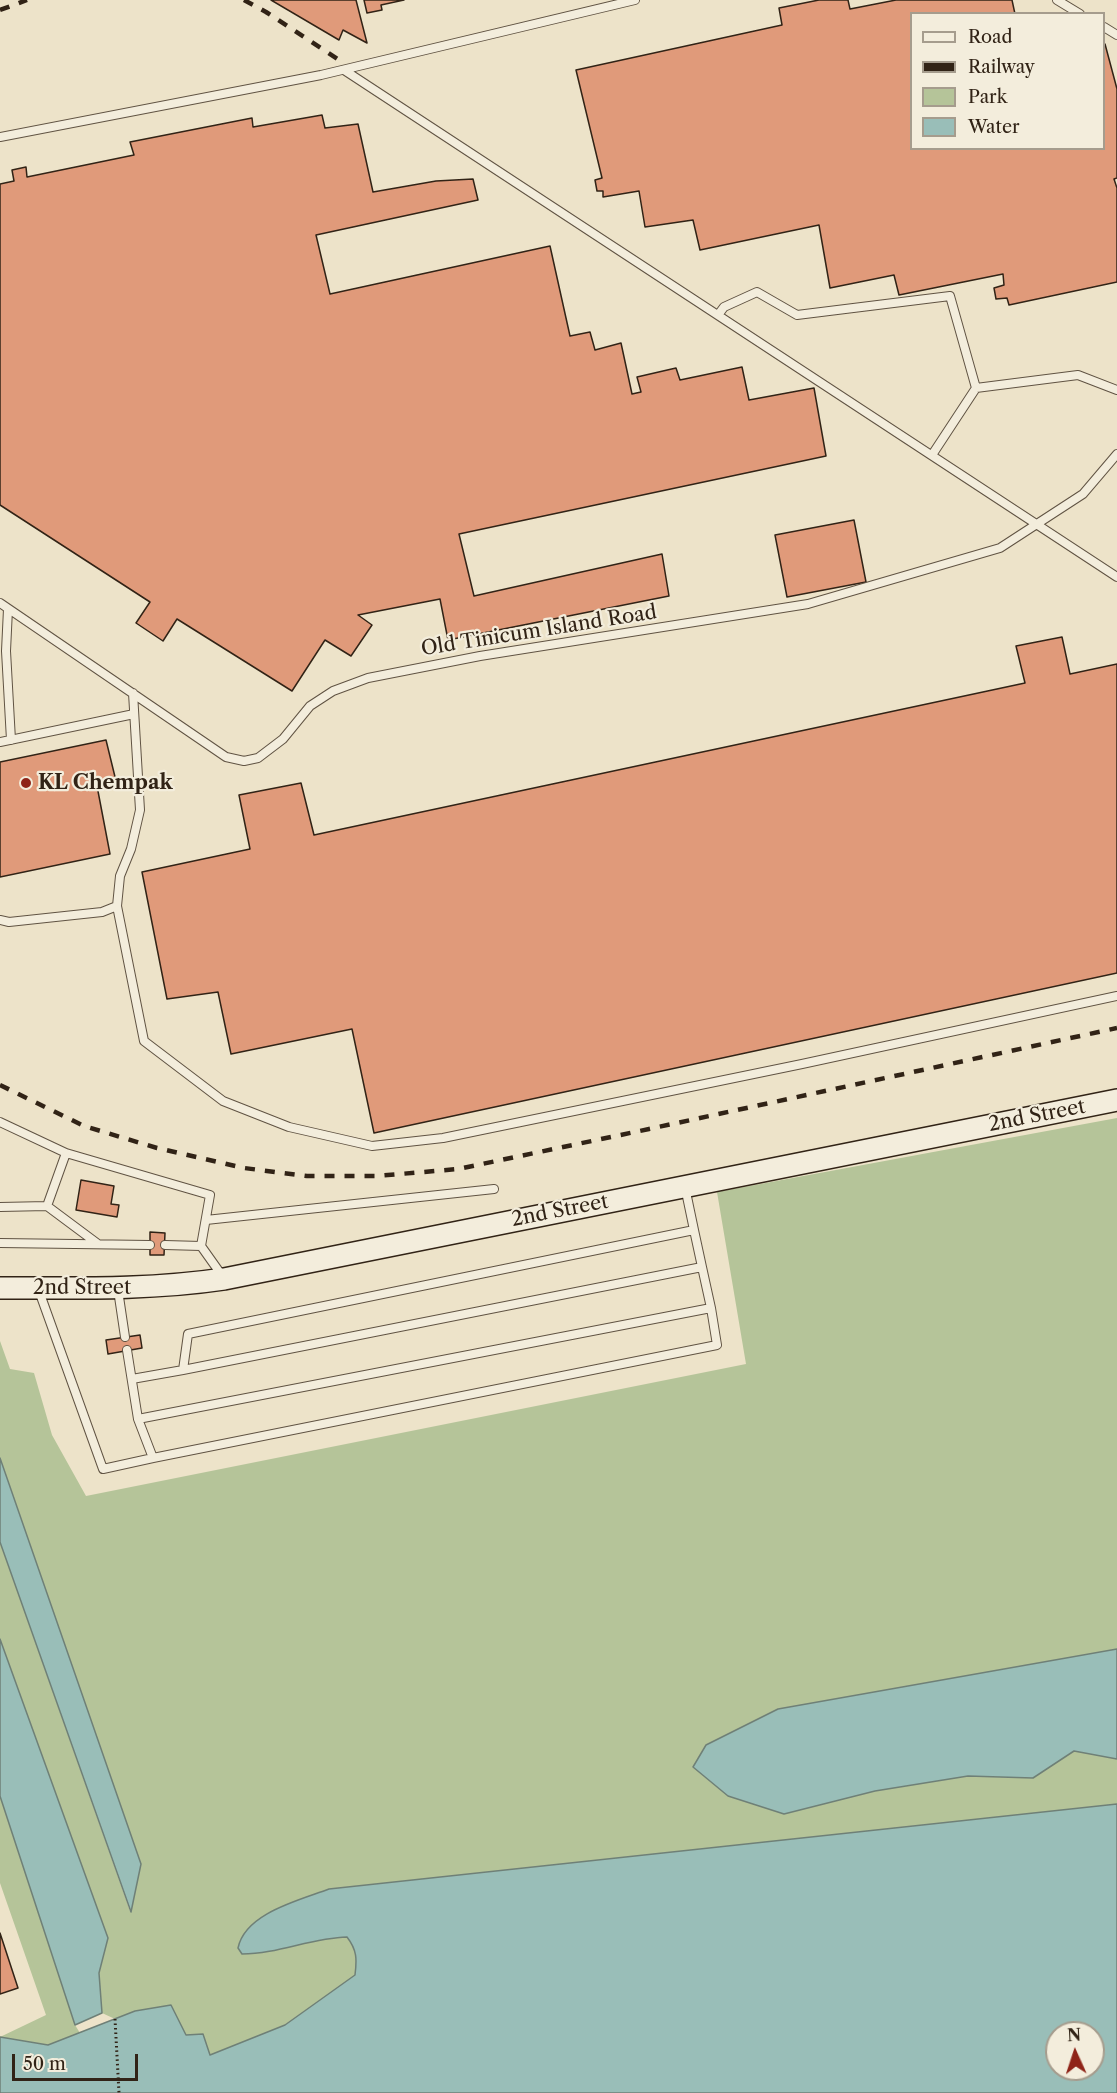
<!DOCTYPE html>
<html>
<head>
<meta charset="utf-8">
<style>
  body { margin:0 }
  #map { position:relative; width:1117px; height:2093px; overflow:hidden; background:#ede3c9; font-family:"Libre Caslon Text",serif }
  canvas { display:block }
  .legend { position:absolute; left:910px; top:12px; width:195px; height:138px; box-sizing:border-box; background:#f3eddc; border:2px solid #a59c8d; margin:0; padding:8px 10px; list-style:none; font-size:18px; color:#312316 }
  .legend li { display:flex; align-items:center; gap:12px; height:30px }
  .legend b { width:30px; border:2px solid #a59c8d }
  .north { position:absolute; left:1045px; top:2021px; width:60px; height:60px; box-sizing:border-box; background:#f3eddc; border:2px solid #a59c8d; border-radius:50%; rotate:357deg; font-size:16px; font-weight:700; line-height:24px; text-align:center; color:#312316 }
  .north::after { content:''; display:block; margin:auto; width:21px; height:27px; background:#8f2418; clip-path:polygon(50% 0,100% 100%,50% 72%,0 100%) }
  .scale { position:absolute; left:12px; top:2054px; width:126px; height:27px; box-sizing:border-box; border:3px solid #312316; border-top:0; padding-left:8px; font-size:18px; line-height:21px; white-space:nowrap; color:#312316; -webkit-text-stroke:4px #f3eddc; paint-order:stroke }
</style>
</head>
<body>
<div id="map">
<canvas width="1117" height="2093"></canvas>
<ul class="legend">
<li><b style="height:8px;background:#f3eddc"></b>Road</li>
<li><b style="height:8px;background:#312316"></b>Railway</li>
<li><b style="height:16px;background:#b5c499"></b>Park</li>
<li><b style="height:16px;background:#99beb8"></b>Water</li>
</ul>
<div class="north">N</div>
<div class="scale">50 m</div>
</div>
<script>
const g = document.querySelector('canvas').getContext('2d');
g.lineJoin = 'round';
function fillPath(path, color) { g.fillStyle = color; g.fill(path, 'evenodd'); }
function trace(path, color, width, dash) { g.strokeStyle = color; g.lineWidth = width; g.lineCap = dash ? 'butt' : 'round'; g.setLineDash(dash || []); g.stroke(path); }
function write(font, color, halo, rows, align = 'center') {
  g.font = font + ' "Libre Caslon Text",serif'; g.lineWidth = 4.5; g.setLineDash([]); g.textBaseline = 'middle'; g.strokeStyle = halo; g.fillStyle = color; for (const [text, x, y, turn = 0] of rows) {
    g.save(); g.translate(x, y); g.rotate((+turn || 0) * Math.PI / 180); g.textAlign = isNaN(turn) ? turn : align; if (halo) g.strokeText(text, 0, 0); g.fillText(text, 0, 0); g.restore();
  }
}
const green = new Path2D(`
  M1117,1118V1649L778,1709L784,1814L875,1791L968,1776L1033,1778L1074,1751L1117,1759V1804L329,1889L242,1954C278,1954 311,1938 347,1937C357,1950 357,1959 355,1975L285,2025L210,2055L203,2035H186L135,2011L115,2019L102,2013L99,1973L108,1938L0,1639V1542L130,1911L141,1864L0,1458V1341L10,1369L34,1373L52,1435L86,1496L746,1364L717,1192Z
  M0,1796L75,2025L80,2033L48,2045L0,2037L46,2015L0,1883Z`);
const water = new Path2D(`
  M0,1458L141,1864L131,1912L0,1542Z
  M0,1639L108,1938L99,1973L102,2013L75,2025L0,1796Z
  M1117,1649V1759L1074,1751L1033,1778L968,1776L875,1791L784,1814L728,1796L693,1767L706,1745L778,1709Z
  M1117,1804V2093H0V2037L48,2045L135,2011L171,2005L186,2035L203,2034L210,2055L285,2025L355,1975C357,1959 357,1950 347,1937C311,1938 278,1954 242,1954L238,1948C245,1913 300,1900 329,1889ZM1057,2033H1093V2069H1057Z`);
const building = new Path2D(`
  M271,0H356L367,43L343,30L339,40Z
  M364,0H404L381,5L382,10L367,13Z
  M819,0H848L850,9L896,0H1012L1015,14H912V148H1104V44H1105L1117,89V178L1114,179L1117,188V282L1009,305L1007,298L996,299L994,288L1004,285L1003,274L899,295L894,275L830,288L819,225L700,250L693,220L645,227L639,191L603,197V191H597L595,180L602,178L576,70L782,25L779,8Z
  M322,115L325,128L358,124L373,192L436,181L473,179L478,200L316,235L330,294L550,246L570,336L590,332L595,350L621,343L632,394L641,392L637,377L676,368L680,380L742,367L749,400L814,388L826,456L459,534L474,596L662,554L669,596L448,640L440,599L358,615L372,625L351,656L325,640L292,691L177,619L163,641L136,623L150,602L0,505V184L14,181L12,170L26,167L27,177L134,155L130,142L252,118L253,127Z
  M854,520L866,582L787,597L775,535Z
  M1062,637L1070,674L1117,664V973L374,1133L352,1029L231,1054L218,992L167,999L142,872L250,849L239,795L301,783L314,835L1025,683L1016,646Z
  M106,740L116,781L97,786L110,854L0,877V762Z
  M81,1180L114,1186L111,1204L119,1205L117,1217L76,1210Z
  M150,1232L165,1233L164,1255H150Z
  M140,1335L142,1348L108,1354L106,1340Z
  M0,1933L18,1988L0,1994Z`);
const path = new Path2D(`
  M115,2019L119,2093`);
const lane = new Path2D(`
  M1057,0L1080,14
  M1104,27L1117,35
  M344,70L1117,577
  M0,137L321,75L635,0
  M718,315L724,307L757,292L797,315L950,296L976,388L1078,375L1117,390
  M932,455L976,388
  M0,603L226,757L244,761L258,758L283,739L310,706L333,691L368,678L480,656L808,604L1000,548L1083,494L1117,454
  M8,609L6,651L11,740
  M133,693L140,810L131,849L120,876L117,906L144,1041L223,1101L289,1127L372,1146L443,1138L802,1064L1117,996
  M0,742L134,714
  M0,920L9,922L102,912L117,906
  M0,1122L66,1153L210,1195L201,1246
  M685,1187L694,1230
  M47,1206L66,1153
  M0,1207L47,1206L98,1244
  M206,1220L494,1189
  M0,1243L150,1245
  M165,1245L201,1246L223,1277
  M702,1267L711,1308
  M118,1290L125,1337
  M39,1291L103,1469L153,1458
  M127,1350L138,1419L153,1458L717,1345L711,1308L138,1419
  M132,1379L183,1370L702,1267L694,1230L188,1334L183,1370`);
const secondary = new Path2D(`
  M0,1288C75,1288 150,1290 224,1279L1117,1100`);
const rail = new Path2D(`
  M244,0L266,12L339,60
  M0,10L27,0
  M0,1085L84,1126L157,1148L244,1168L307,1176H377L458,1169L649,1129L1117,1028`);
const markers = [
  [26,783,6,"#8f2418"]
];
const streetNames = [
  ["Old Tinicum Island Road",539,631,-9],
  ["2nd Street",1037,1116,-11],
  ["2nd Street",560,1211,-11],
  ["2nd Street",82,1288]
];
const poiNames = [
  ["KL Chempak",38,783]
];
fillPath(green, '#b5c499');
fillPath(water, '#99beb8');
trace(water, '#6f8077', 1.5);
fillPath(building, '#e09a7a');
trace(building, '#312316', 1.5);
trace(lane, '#605343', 10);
trace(secondary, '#312316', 24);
trace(path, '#312316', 3, [1.5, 3]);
trace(lane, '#f3eddc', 8);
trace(secondary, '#f3eddc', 21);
trace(rail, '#312316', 4.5, [10, 10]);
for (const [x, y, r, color] of markers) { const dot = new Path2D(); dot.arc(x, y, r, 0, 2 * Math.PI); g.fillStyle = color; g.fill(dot); trace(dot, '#f3eddc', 2); }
write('20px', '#312316', '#f3eddc', streetNames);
write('bold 20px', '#312316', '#f3eddc', poiNames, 'left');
</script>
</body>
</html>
